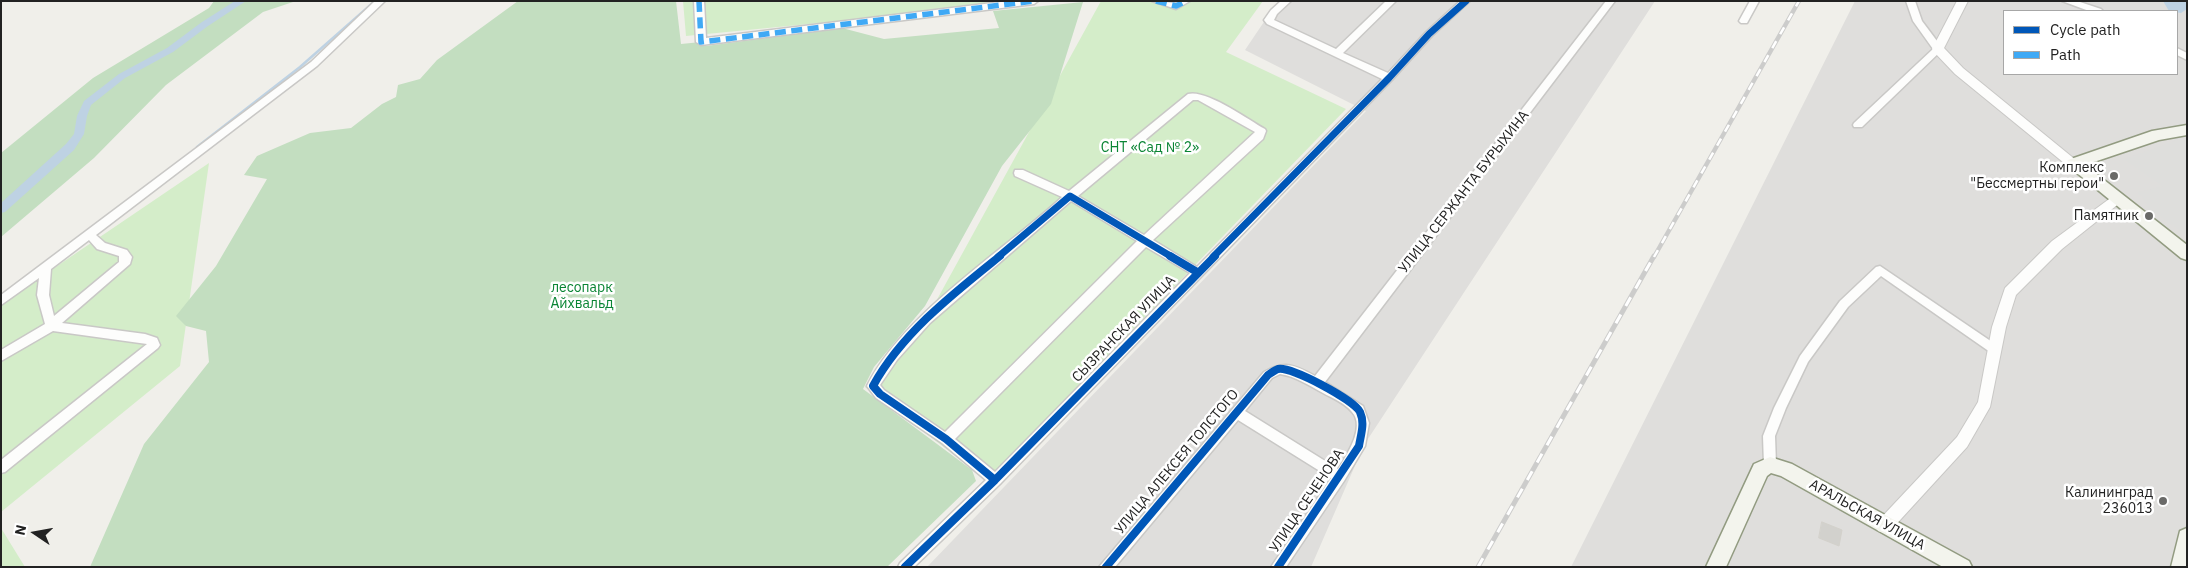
<!DOCTYPE html>
<html>
<head>
<meta charset="utf-8">
<style>
  body { margin:0 }
  #map { position:relative; width:2188px; height:568px; overflow:hidden; background:#f0efea; font-family:"IBM Plex Sans",sans-serif }
  canvas { display:block }
  .frame { position:absolute; inset:0; border:2px solid #222; pointer-events:none }
  .legend { position:absolute; left:2003px; top:10px; width:175px; height:65px; box-sizing:border-box; background:#fff; border:1px solid #a7a7a7; margin:0; padding:6px 9px; list-style:none; font-size:15px; color:#222 }
  .legend li { display:flex; align-items:center; gap:10px; height:25px }
  .legend b { width:25px; border:1px solid #a7a7a7 }
  .north { position:absolute; left:10px; top:508px; width:50px; height:50px; -webkit-text-stroke:4px #fff; paint-order:stroke; rotate:282deg; font-size:14px; font-weight:700; line-height:20px; text-align:center; color:#222 }
  .north::after { content:''; display:block; margin:auto; width:18px; height:22px; background:#222; clip-path:polygon(50% 0,100% 100%,50% 72%,0 100%) }
</style>
</head>
<body>
<div id="map">
<canvas width="2188" height="568"></canvas>
<div class="frame"></div>
<ul class="legend">
<li><b style="height:6px;background:#0057b8"></b>Cycle path</li>
<li><b style="height:6px;background:#3fa9f5"></b>Path</li>
</ul>
<div class="north">N</div>
</div>
<script>
const g = document.querySelector('canvas').getContext('2d');
g.lineJoin = 'round';
function fillPath(path, color) { g.fillStyle = color; g.fill(path, 'evenodd'); }
function trace(path, color, width, dash) { g.strokeStyle = color; g.lineWidth = width; g.lineCap = dash ? 'butt' : 'round'; g.setLineDash(dash || []); g.stroke(path); }
function write(font, color, halo, rows, align = 'center') {
  g.font = font + ' "IBM Plex Sans",sans-serif'; g.lineWidth = 5; g.setLineDash([]); g.textBaseline = 'middle'; g.strokeStyle = halo; g.fillStyle = color; for (const [text, x, y, turn = 0] of rows) {
    g.save(); g.translate(x, y); g.rotate((+turn || 0) * Math.PI / 180); g.textAlign = isNaN(turn) ? turn : align; if (halo) g.strokeText(text, 0, 0); g.fillText(text, 0, 0); g.restore();
  }
}
const residential = new Path2D(`
  M1278,1H1655L1364,445L1311,567H927L1366,111L1245,50Z
  M1855,1H2187V567H1571ZM2004,11H2177V74H2004Z`);
const religious = new Path2D(`
  M2183,138H2187L2186,234L2147,207L2149,206L2138,192L2163,186L2124,159Z`);
const grass = new Path2D(`
  M683,1H1044L686,36Z
  M1101,1H1263L1226,52L1346,109L987,480L865,387L934,305Z
  M209,163L180,366L1,512V304Z
  M1,528L25,567H1Z`);
const forest = new Path2D(`
  M214,1H296L263,12L166,85L94,158L1,237V153L93,78L209,8Z
  M518,1H676L681,44L701,42L706,46L842,28L884,39L999,28L993,11L1083,2L1051,104L1002,166L925,306L874,367L863,389L972,470L976,481L887,567H90L144,444L209,362L206,331L186,326L176,316L216,266L267,179L244,175L257,156L310,133L351,128L382,104L396,97L398,85L420,79L437,60Z`);
const water = new Path2D(`
  M2163,1H2187V9L2181,13L2169,11Z`);
const stream = new Path2D(`
  M197,147L300,67L375,1`);
const canal = new Path2D(`
  M235,1H246L208,26L173,52L125,78L91,105L87,116L84,134L74,150L5,212L1,213V203L66,144L74,134L77,116L84,101L119,74L167,48L202,22Z`);
const building = new Path2D(`
  M1822,522L1842,530L1839,546L1819,538Z`);
const minor = new Path2D(`
  M375,1H385L317,66L96,235L105,243L127,250L132,257L130,264L62,323L145,334L157,338L160,345L158,348L5,472L1,473V460L147,344L53,331L1,361V350L45,324L37,295L39,278L1,305V295L311,62ZM89,240L97,249L119,256V262L54,316L49,295L51,269Z
  M694,1H704L706,38L1009,1H1038L1034,4L701,45L696,42Z
  M1152,1L1175,3L1190,1L1176,9Z
  M1281,1H1291L1277,14L1274,20L1336,49L1386,1H1396L1343,53L1388,73L1426,32L1460,1H1470L1432,36L1392,80L1000,484L914,567H898L900,563L986,480L942,443L876,398L867,386C903,314 1002,252 1062,197L1015,176L1014,173L1015,170H1023L1069,191L1188,94C1206,89 1247,119 1265,129L1266,131L1263,139L1153,240L1197,267L1382,79L1267,24L1264,20L1271,10ZM1193,100H1198L1255,132L1144,235L1078,196ZM1071,201L1137,241L945,432L884,390L880,385L897,360L930,323ZM1146,247L1190,273L995,472L955,439Z
  M1606,1H1615L1325,382L1363,406L1369,423L1365,446L1344,481L1286,567H1271L1331,478L1238,420L1115,567H1099L1264,372C1285,360 1295,365 1315,376ZM1280,374C1297,377 1308,385 1323,393C1332,398 1345,403 1352,412C1366,427 1346,456 1338,469L1245,411L1272,378Z
  M1750,1H1759L1747,23H1741L1739,21Z
  M1906,1H1915L1922,21L1943,49L1862,127H1854L1853,125L1854,123L1933,49L1913,21Z
  M2062,1H2077L2101,9L2103,11H2089Z
  M2177,48L2187,53V60L2177,55Z
  M1880,266L1998,346L2000,349L1998,352H1990L1881,276L1848,307L1808,362L1786,408L1775,436L1776,465L1774,469L1770,471L1766,469L1764,465L1763,436L1774,408L1800,356L1840,301L1876,267Z`);
const tertiary = new Path2D(`
  M1957,1H1968L1944,48L1963,68L2077,161L2079,164L2077,167H2069L1955,74L1934,52L1932,49Z
  M2116,194L2121,196L2122,199L2121,202L2062,249L2016,295L2006,327L1990,407L1967,447L1890,531L1884,533L1878,531L1876,526L1878,521L1957,437L1978,402L1992,327L2005,288L2052,241Z`);
const secondary = new Path2D(`
  M2187,125V135L2159,140L2085,165L2187,245V260L2181,258L2066,164L2068,160L2152,131Z
  M1770,457L1792,464L1969,561L1972,567H1943L1781,476L1771,473L1767,476L1726,567H1706L1754,464Z
  M2187,528V567H2171L2180,531Z`);
const railFar1 = new Path2D(`
  M1654,257L1799,1`);
const rail = new Path2D(`
  M1478,567L1654,256`);
const quiet = new Path2D(`
  M699,1L701,42L1034,1
  M1156,1L1176,6L1186,1`);
const cyclewayFar1 = new Path2D(`
  M998,257L1070,196L1172,257
  M1213,257L1389,78L1429,34L1466,1`);
const cycleway = new Path2D(`
  M1170,256L1197,272
  M995,480L946,439L880,394L873,386C902,333 954,293 1000,256
  M905,567L995,480L1215,256
  M1106,567L1268,375C1271,373 1275,370 1278,369C1291,366 1354,400 1360,412C1365,423 1361,434 1359,446L1278,567`);
const markers = [
  [2114,176,5,"#6a6a68"],
  [2149,216,5,"#6a6a68"],
  [2163,501,5,"#6a6a68"]
];
const parkNames = [
  ["СНТ «Сад № 2»",1150,148],
  ["лесопарк",582,288],
  ["Айхвальд",582,304]
];
const poiNames = [
  ["Комплекс",2104,168],
  ["\"Бессмертны герои\"",2104,184],
  ["Памятник",2139,216],
  ["Калининград",2153,493],
  ["236013",2153,509]
];
const streetNames = [
  ["УЛИЦА СЕРЖАНТА БУРЫХИНА",1464,192,-52],
  ["СЫЗРАНСКАЯ УЛИЦА",1124,329,-46],
  ["УЛИЦА АЛЕКСЕЯ ТОЛСТОГО",1177,462,-50],
  ["УЛИЦА СЕЧЕНОВА",1307,501,-56],
  ["АРАЛЬСКАЯ УЛИЦА",1867,515,29]
];
fillPath(residential, '#dfdedc');
fillPath(religious, '#dededc');
fillPath(grass, '#d4edc9');
fillPath(forest, '#c3dec0');
fillPath(water, '#bed2e3');
trace(stream, '#bed2e3', 2.5);
fillPath(canal, '#bed2e3');
fillPath(building, '#d2d1cd');
trace(building, '#d3d1cb', 1);
trace(minor, '#c9c8c6', 3);
trace(tertiary, '#c9c8c6', 2);
trace(secondary, '#929b81', 3);
fillPath(minor, '#fdfdfc');
fillPath(tertiary, '#fdfdfc');
fillPath(secondary, '#f3f4ed');
trace(railFar1, '#cccccb', 4.5);
trace(rail, '#cccccb', 5);
trace(railFar1, '#fff', 2.5, [8]);
trace(rail, '#fff', 3, [10]);
trace(quiet, '#3fa9f5', 5.5, [11, 5.5]);
trace(cyclewayFar1, '#0057b8', 7);
trace(cycleway, '#0057b8', 8);
for (const [x, y, r, color] of markers) { const dot = new Path2D(); dot.arc(x, y, r, 0, 2 * Math.PI); g.fillStyle = color; g.fill(dot); trace(dot, '#fff', 2); }
write('14px', '#0a8534', '#fff', parkNames);
write('14px', '#222', '#fff', poiNames, 'right');
write('14px', '#222', '#fff', streetNames);
</script>
</body>
</html>
